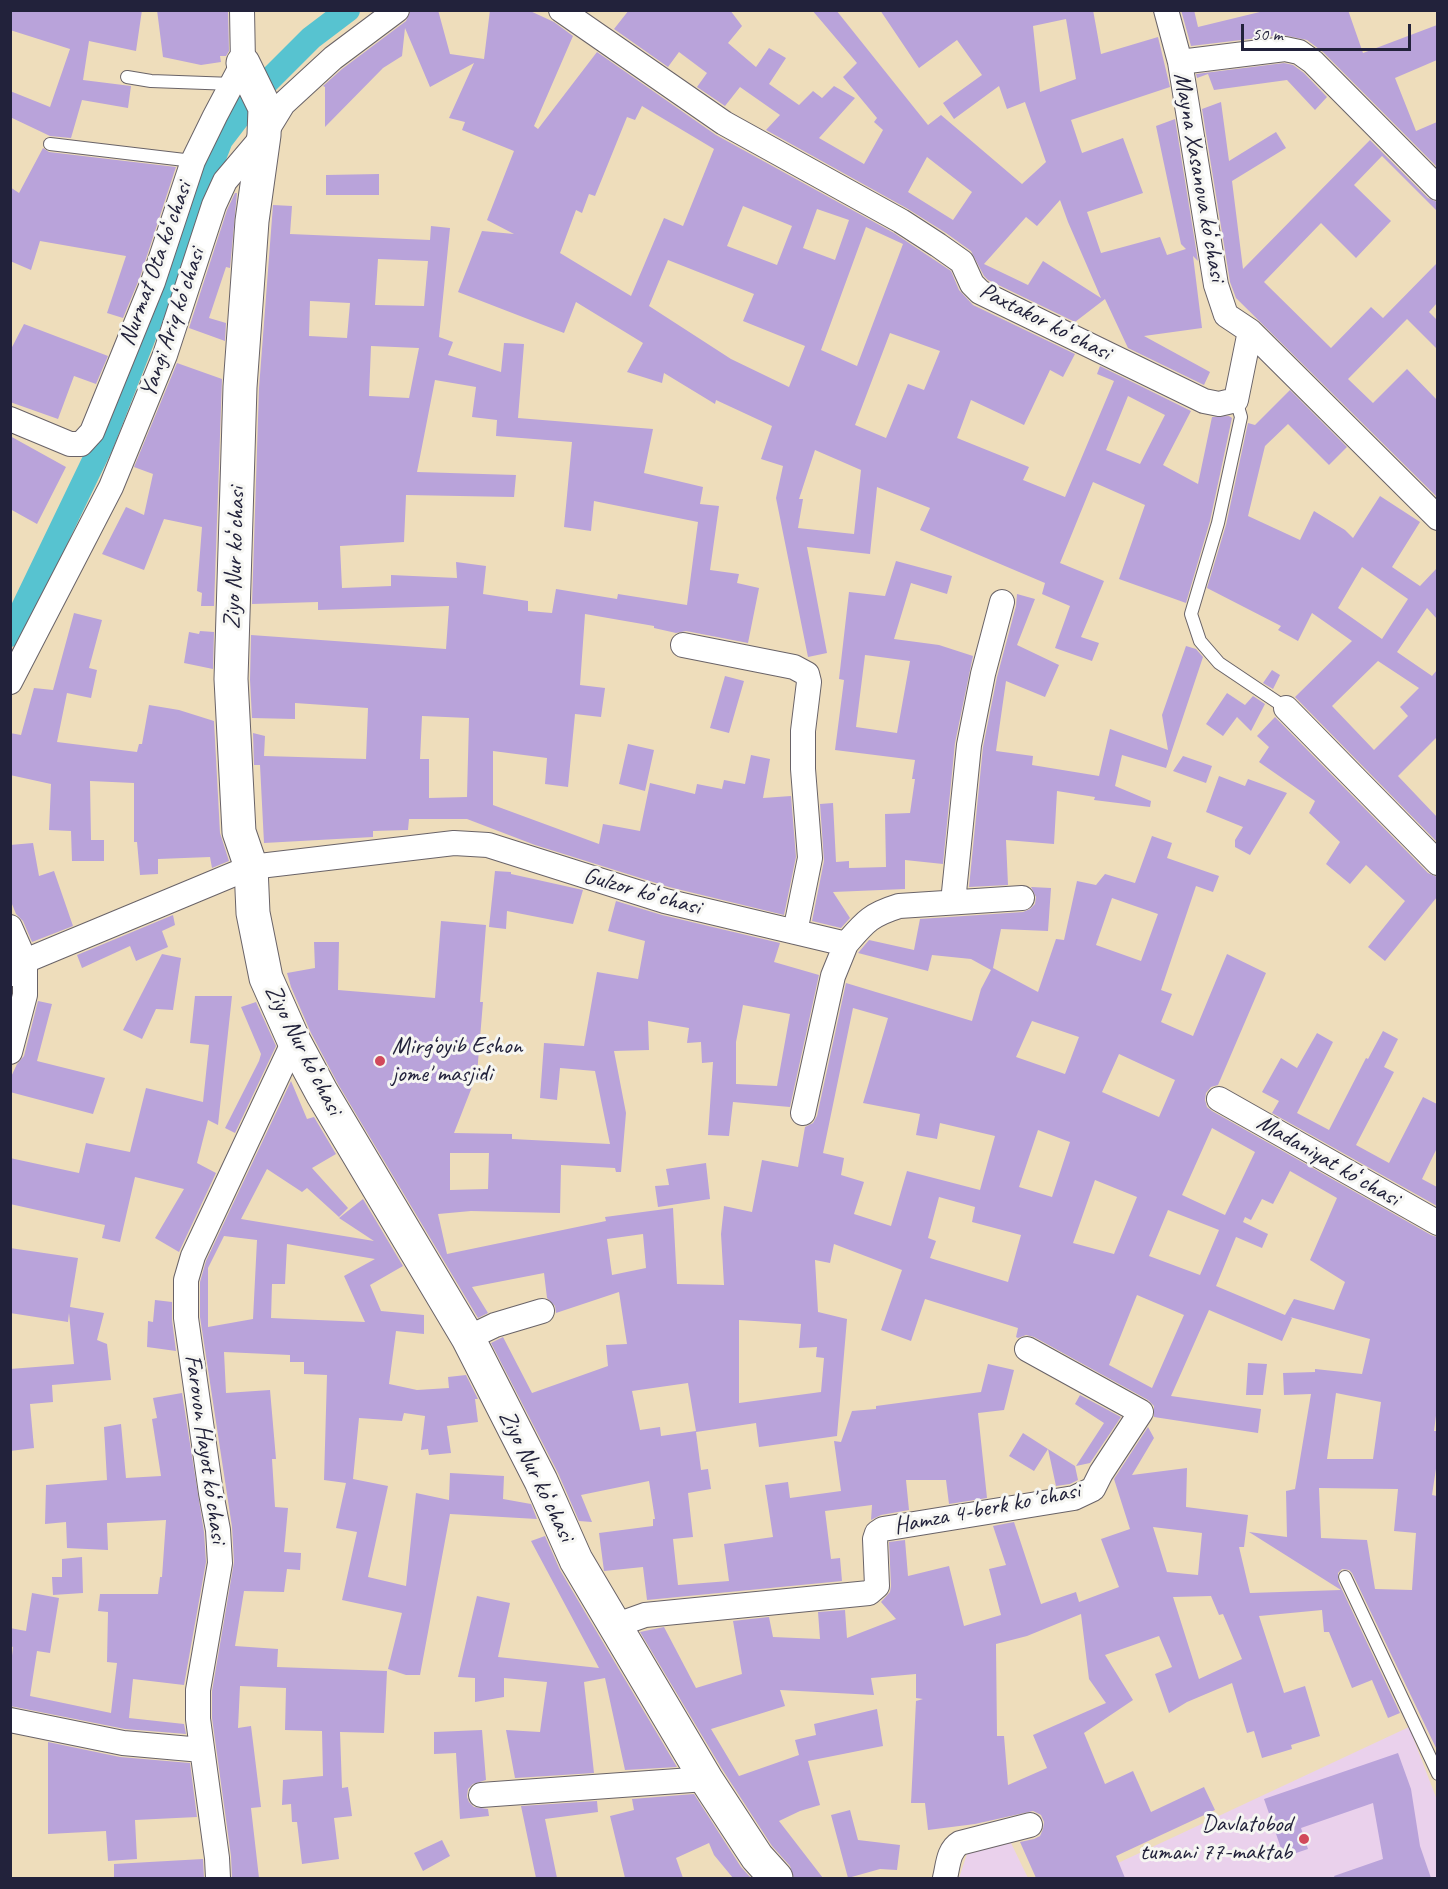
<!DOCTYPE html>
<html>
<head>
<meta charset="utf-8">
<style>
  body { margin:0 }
  #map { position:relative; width:1448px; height:1889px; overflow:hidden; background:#edb; font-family:Caveat,sans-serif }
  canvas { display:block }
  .frame { position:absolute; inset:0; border:12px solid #22223b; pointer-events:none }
  .scale { position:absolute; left:1241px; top:24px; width:170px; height:27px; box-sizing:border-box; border:3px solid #22223b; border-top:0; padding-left:8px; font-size:18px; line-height:21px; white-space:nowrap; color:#22223b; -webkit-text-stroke:4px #f6f6f2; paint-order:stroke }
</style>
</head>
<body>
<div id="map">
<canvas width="1448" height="1889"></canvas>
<div class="frame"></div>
<div class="scale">50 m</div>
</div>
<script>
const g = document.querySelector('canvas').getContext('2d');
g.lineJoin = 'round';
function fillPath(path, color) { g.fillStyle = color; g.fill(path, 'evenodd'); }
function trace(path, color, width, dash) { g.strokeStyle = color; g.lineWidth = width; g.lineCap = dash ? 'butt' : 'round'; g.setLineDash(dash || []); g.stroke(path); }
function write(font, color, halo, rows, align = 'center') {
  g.font = font + ' Caveat,sans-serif'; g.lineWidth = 6; g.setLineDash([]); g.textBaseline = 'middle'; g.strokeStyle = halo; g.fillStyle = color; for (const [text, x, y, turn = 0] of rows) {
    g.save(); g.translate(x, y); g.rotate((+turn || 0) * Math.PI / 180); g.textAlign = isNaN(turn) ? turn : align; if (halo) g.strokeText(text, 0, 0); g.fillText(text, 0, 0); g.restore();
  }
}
const built = new Path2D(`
  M1409,1727L1437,1800V1878H1086Z
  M1011,1843L1028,1878H959L967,1854Z`);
const canal = new Path2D(`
  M10,635L102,444L221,140L260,89L311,38L348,10`);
const building = new Path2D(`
  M10,10H142L136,51L89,41L83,80L131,86L128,108L82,100L71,138L50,136L10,117V91L50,107L70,49L10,30Z
  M157,10H228L229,51L226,56H220L221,62L201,65L163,57Z
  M411,10H438L450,54L484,59L490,10H528L554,22L573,36L534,126L538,129L597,52L716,135L894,233L951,271L959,290L973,305L1075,354L1063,377L1050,370L1024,425L971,400L957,438L1029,467L1023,480L1065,497L1114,381L1097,374L1100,366L1191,411L1163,465L1198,484L1212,417L1229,416L1232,418L1210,521L1186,603L1119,579L1145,505L1093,482L1060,563L1104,581L1081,637L1099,643L1092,661L1055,648L1070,606L1042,594L1045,583L920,530L930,508L877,487L870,554L807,547L827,653L808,657L776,498L783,466L761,459L772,426L716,400L715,404L664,373L662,383L627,372L643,343L576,302L564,333L458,292L482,231L514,234L487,220L514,151L462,130L465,122L449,118L474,63L430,87L405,28L402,56L383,68L325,127V87L323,86L342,69L406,21ZM642,106L714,149L683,226L664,218L631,296L560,253L576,210L582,213L589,194L595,196L627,117L635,120ZM743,206L792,226L777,265L727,246ZM817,209L849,220L835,260L803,248ZM866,227L903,244L857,366L821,350ZM668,260L754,294L743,321L805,346L789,387L731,359L649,306ZM890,333L940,351L924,390L908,384L886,438L855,425ZM1128,396L1165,415L1140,464L1106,450ZM815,450L861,470L854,534L798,528L803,499H799Z
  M629,10H730L742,26L728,43L756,67L769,48L786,58L769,84L799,105L813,91L822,98L834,86L855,98L819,138L864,164L883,130L874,122L877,118L843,77L857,63L812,10H836L928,125L941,115L1022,184L1046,162L1025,102L1007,109L999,86L954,119L943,103L982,75L957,40L919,68L880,10H1093L1101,54L1158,37L1170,87L1071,120L1082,153L1123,138L1143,193L1087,212L1101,253L1160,237L1167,255L1186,249L1181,244L1156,126L1175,119L1198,261L1193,256L1202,328L1144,336L1210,372L1204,385L1128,348L1105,299L1075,322L988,280L984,276L971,251L946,233L908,209L766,130L780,115L740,87L725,106L697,87L707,73L679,52L668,67L614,29ZM1066,19L1076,79L1040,92L1033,26ZM927,157L972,192L953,220L908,192ZM1060,200L1068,222L1101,298L1043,261L1028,285L984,264L1026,217L1037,226Z
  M1181,10H1194L1198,27L1268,10H1348L1363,53L1437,25V60L1395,78L1416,131L1437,122V167L1323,52L1307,40L1283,35L1191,46Z
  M1284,63L1293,65L1304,73L1327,97L1315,110L1287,80L1214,90L1208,74L1197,78L1196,74Z
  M1221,102L1229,161L1276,132L1286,148L1232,181L1243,269L1370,140L1428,198L1437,202V211L1382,156L1354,185L1391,221L1356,258L1321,223L1264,282L1331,348L1371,307L1383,318L1437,263V303L1429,312L1437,320V349L1407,319L1348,379L1373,403L1407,369L1437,400V497L1236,298L1230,282L1202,109Z
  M43,148L49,152L176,167L140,277L123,318L107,313L126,256L40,241L31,270L10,261V187L19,193Z
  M379,174V195H326V175Z
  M235,193H237L230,268L226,267L209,318L226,323L225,341L189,328L227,210Z
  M273,205L292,206L290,234L430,240L431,226L450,228L439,337L453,342L448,355L501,372L504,343L524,344L518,418L653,429L644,473L703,487L700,504L719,506L710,570L739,574L737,583L759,588L748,643L686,631L676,633L654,628V626L585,614L580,685L605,688L601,717L575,714L568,787L545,784L547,758L493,751V805L599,844L603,824L640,831L650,783L695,794L697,784L722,789L724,780L745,784L751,755L770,759L763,798L791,796L796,857L784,915L669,887L535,845L467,819H409L408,830L373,831V837L264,843L260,765H254L253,733L265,736L264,756L366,759L368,708L295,703V719L252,718L250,680L251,635L446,649L449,606L318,610V602L252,604L259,388ZM378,259L428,261L424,306L375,305ZM310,301L350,303L347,338L309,336ZM371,346L419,348L409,398L369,396ZM435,380L476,387L472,417L497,420L496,436L572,442L564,527L591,531L594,501L698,522L687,605L618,594L617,599L556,589L552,613L528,611V601L483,594L486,566L456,562L457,578L391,575V586L342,588L340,546L404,542L406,495L514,497L516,475L417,472ZM422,716L469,718L467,797L429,798V759H420Z
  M24,324L108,356L96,384L74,376L58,419L10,402V351Z
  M177,363L222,379L214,606H201L202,593L197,591L202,527L164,519L144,570L102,554L126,507L144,515L153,474L134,467Z
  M1290,390L1347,447L1329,465L1288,424L1265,446L1248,516L1300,540L1314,511L1345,530L1353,538L1380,496L1420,522L1392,567L1420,586L1437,568V619L1427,608L1397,652L1432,676L1437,670V737L1398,776L1437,817V842L1295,697L1352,641L1312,613L1298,641L1278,630L1281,626L1207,588L1226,525L1248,423L1255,425ZM1362,567L1408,599L1382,639L1338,608ZM1378,661L1419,688L1400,707L1408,716L1374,750L1332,706Z
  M10,436L66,467L37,524L10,509Z
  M896,561L952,576L947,594L911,583L894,639L939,645L973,656L955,743L943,864L905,860V889L833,892L850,918L841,928L812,921L824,861L820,804L833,803L836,862L849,861V868L886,867L885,814L910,813L915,779H912L915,760L835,750L844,680L839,679L849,592L885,596ZM865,655L910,661L897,733L856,727Z
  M1017,594L1035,599L1017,645L1059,665L1045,697L1006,681L996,751L1033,756L1032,765L1099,776L1110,729L1168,750L1162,715L1186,646L1196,649L1203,657L1166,768L1122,755L1115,786L1151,801L1150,807L1094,800L1095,797L1057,791L1054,844L1006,840L1008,885L969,887L983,747L997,677L1016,606Z
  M74,613L102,620L89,668L97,670L91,698L67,693L57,742L137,752L139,744H142L149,705L179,710L214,721L220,833L229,861L212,868L210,857L158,859V874L140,875L137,842H134V783L90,781L91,840H104V861H72L71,831L49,830L51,784L10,775V733L21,735L34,688L53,690Z
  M200,631L214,632L213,669L184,663L189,632L199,634Z
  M1272,670L1280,675L1273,689L1263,683Z
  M725,676L744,681L729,733L710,728Z
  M1227,693L1245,705L1253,696L1265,704L1251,731L1237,717L1223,736L1206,724Z
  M1275,717L1428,873L1437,877V897L1385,961L1368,947L1405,901L1366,865L1350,884L1326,864L1340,842L1309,813L1315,801L1259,762L1269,747L1257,736Z
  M628,744L654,750L645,791L619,784Z
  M1183,756L1212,766L1206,783L1173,771Z
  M1219,776L1245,786L1248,779L1287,793L1250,855L1235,847V840L1243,827L1206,812Z
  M1152,836L1172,843L1167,858L1219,876L1213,892L1196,886L1161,990L1172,994L1161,1022L1193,1036L1227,954L1266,973L1218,1085L1211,1087L1206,1093L1205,1100L1207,1107L1212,1111L1431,1235L1437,1237V1408L1434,1431H1437V1462L1432,1495L1437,1496V1750L1352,1573L1349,1570L1342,1569L1338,1573V1581L1400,1713L1388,1718L1372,1680L1352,1688L1329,1632H1324L1322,1610L1259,1616L1284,1693L1305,1686L1320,1736L1291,1745L1292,1749L1262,1758L1254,1731L1247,1733L1232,1683L1187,1702L1169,1713L1155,1674L1172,1667L1159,1636L1105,1655L1133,1700L1084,1733L1105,1784L1133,1771L1151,1812L1204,1787L1215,1810L1116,1856L1125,1878H1036L1020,1842L1034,1839L1040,1836L1043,1829L1044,1822L1041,1815L1033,1811L975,1824L928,1830L925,1803H911L916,1701L923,1699L916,1698V1674L871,1678L874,1695L780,1690L785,1706L711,1729L739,1776L799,1755L795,1740L816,1735L814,1724L877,1709L883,1746L808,1761L820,1805L800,1811L779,1821L823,1878H794L790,1866L772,1846L722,1769L640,1632L664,1627L696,1688L742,1674L733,1621L769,1617L773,1637L820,1639L818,1612L845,1610L847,1638L896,1619L881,1602L890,1592L891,1586L889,1542L905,1540L908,1576L949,1566L964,1626L1001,1615L989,1569L1006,1565L993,1526L1014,1522L1041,1604L1076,1592L1079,1602L1119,1587L1101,1539L1130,1529L1114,1479L1148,1427L1154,1438L1132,1475L1187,1468L1186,1507L1248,1515L1244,1547H1239L1250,1593L1341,1590L1249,1532L1287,1537L1286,1491L1295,1489L1311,1394L1284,1395L1283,1373L1315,1372V1369L1362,1374L1370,1339L1290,1317L1292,1318L1282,1341L1209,1310L1171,1396L1261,1409L1258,1433L1154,1417V1406L1148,1400L1034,1337L1026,1335L1018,1338L1016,1337L1018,1328L925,1299L911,1341L881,1330L902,1270L834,1244L830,1263L815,1260L818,1312L847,1319L837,1436L759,1447L756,1423L696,1432L701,1470L708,1469L711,1489L688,1493L693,1537L673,1539L678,1585L729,1581L724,1544L773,1537L765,1485L788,1482L790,1498L841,1491L834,1441L841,1442L852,1411L876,1409V1406L981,1392L988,1364L1014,1370L1004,1410L978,1413L987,1498L949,1504L946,1480H906L909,1510L881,1515L871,1520L872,1505L825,1511L831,1559L840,1558L842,1581L647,1600L643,1567L604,1571L599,1533L653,1526V1519H655L649,1481L581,1495L592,1522L579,1521L558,1473L491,1343L503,1337L532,1393L608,1366L606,1345L627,1344L619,1292L556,1313L555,1306L547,1298L544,1273L472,1287L488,1313L478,1318L338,1084L311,1033L291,987L287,973L315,968L314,942H339L338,990L435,998L441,921L486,925L480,1002H483L477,1074L454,1133L512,1134V1139L610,1144L595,1071L560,1068L557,1100L540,1098L544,1043L584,1046L597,972L638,979L645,941L608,931L616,901L662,915L780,943L774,962L819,975L790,1107L733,1102L729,1136L708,1135L713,1062L702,1063L701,1042L687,1043L689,1028L648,1021L649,1050L614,1051L626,1113L621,1172H616L615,1168L561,1165L560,1213L471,1211L438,1214L447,1254L606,1221L605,1217L673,1208L677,1284L724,1285L721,1234L724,1206L752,1212L762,1160L798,1167L805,1127L813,1123L817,1116L846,983L972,1021L981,989L991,970L971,959L932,955L928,971L858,953L869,940L914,950L920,919L1023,912L1030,909L1035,904L1036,897L1031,887L1051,888L1048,931L1001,929L993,968L1038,992L1056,939L1064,940L1077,881L1096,885L1105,874L1135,883ZM1112,898L1158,914L1141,961L1096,945ZM743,1005L790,1014L777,1086L736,1084V1042ZM853,1008L888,1018L863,1103L920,1114L916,1135L937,1139L940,1123L995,1136L980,1190L907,1171L891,1226L854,1214L864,1182L841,1175L844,1158L823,1153ZM1032,1021L1079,1037L1065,1074L1016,1057ZM1119,1054L1175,1080L1159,1117L1102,1092ZM1212,1128L1255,1152L1225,1215L1182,1195ZM1038,1130L1070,1142L1052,1197L1019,1187ZM450,1153H489L488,1189L450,1190ZM1290,1171L1337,1198L1310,1260L1345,1282L1334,1310L1294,1299L1285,1315L1216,1286L1236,1237L1262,1248L1268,1234L1243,1222L1245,1217L1251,1220L1262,1199L1273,1204ZM1095,1180L1137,1197L1114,1254L1073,1243ZM939,1197L975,1207L972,1222L1021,1235L1008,1282L930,1258L936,1241L928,1238ZM1168,1210L1219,1230L1200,1275L1149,1256ZM643,1234L646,1268L612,1275L607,1239ZM1137,1295L1184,1315L1152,1388L1109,1365ZM739,1320L801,1324L799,1348L817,1347L816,1357L824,1358L821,1392L739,1403ZM688,1383L696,1431L661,1436L660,1427L640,1430L632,1391ZM1336,1393L1381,1402L1373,1459H1327ZM1319,1488L1398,1489L1394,1531L1416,1533L1412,1590L1375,1589L1367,1540L1321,1538ZM1153,1527L1202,1533L1198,1575L1167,1572ZM1211,1596L1219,1615L1223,1614L1242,1659L1199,1679L1173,1597ZM1081,1614L1089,1679L1106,1703L1033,1735L1047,1768L1008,1785L1004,1736H997L996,1644L1027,1636Z
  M33,843L39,876L54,871L73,926L32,942L23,921L16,914L10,899V845Z
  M495,871L511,872V874L583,890L573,924L507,911L506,929L489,927Z
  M173,915L175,925L162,931L168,947L136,961L130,946L82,968L77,955Z
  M162,954L181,958L173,1010L156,1009L142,1039L123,1030Z
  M195,996H232L218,1125L208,1120L197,1163L216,1173L179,1252L155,1238L184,1189L135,1177L120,1242L102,1238L105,1225L10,1204V1158L79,1173L86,1143L130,1152L146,1088L203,1102L209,1045L190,1043Z
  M38,1001L52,1004L37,1061L105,1078L93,1114L10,1092V1079L17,1064L24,1056Z
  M256,1002L276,1046L235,1133L225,1128L259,1061L261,1054L241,1007Z
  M1383,1031L1398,1039L1384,1067L1394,1072L1356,1145L1389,1163L1423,1097L1437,1104V1148L1422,1179L1437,1187V1206L1272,1113L1279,1101L1262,1092L1281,1058L1297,1068L1317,1033L1333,1042L1297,1113L1329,1130L1366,1058L1368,1059Z
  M291,1081L307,1119L314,1117L336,1154L312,1168L348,1208L339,1217L307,1188L302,1192L267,1169L241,1219L374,1241L339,1218L363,1199L403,1266L370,1285L381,1311L424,1315V1334L396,1331L389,1384L417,1390L449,1388L448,1377L466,1375L478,1399H475L478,1422L447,1426L451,1453L429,1455L428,1449L421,1450L425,1416L404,1413L402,1421L359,1418L353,1479L388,1486L368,1577L406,1586L416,1493L449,1500L450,1473L504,1476L503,1499L531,1504L537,1519L450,1514L420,1675H406L388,1669L402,1613L342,1600L357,1532L336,1528L346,1483L324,1480L327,1375L304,1374V1362H290V1355L224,1352L226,1393L270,1390L276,1459H272L275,1507L288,1508L284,1552L301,1553L300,1570L287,1569L284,1592L244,1591L235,1646L278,1649L277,1667L387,1671L384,1733L340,1732L342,1788L348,1787L352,1816L334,1818L339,1859L302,1864L297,1822H292L291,1804L282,1805L283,1780L323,1776L322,1731L285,1730L286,1688L240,1686L238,1728L251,1726L261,1807L251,1808L259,1878H232L231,1856L212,1718V1691L234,1562L232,1527L200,1317V1282L206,1261ZM224,1236L257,1240L253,1319L208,1327V1268ZM287,1244L375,1259L344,1276L365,1322L271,1318L272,1284H285Z
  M706,1163L710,1199L658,1207L655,1186L669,1185L666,1169Z
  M10,1248L78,1258L70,1307L104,1313L97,1340L107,1344L111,1380L52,1385L53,1402L30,1404L34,1448L10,1451V1369L74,1364L69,1313L68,1322L10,1313Z
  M155,1300L172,1302V1320L176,1351L147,1347L148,1321L153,1322Z
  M1248,1363L1267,1364L1263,1395H1246Z
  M182,1393L204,1532L206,1562L184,1685L133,1679L129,1718L184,1724L186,1734L125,1729L10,1706V1673L13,1647L10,1646V1628L26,1631L32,1593L59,1598L50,1653L37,1651L30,1696L111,1713L117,1663L107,1662L108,1612L98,1611L100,1594H158L160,1577H162L166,1520L107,1523L108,1550L67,1548L66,1522L45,1524L46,1485L107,1480L104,1427L121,1424L126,1478L161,1476L152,1419L157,1418L153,1398Z
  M1080,1395L1121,1417L1090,1463L1076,1466L1104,1423L1075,1404Z
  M1023,1433L1048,1449L1034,1471L1009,1456Z
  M1048,1449L1075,1466L1078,1480L1070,1484L1056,1486Z
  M545,1536L560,1570L677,1767L625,1770L605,1678L584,1682L594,1773L515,1778L506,1730L540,1732L547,1682L504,1678V1697L475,1702V1678L458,1677L477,1596L510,1603L498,1657L599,1668L531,1541Z
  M82,1557L83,1593L53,1595L52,1577H62V1559Z
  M482,1730L486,1780L473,1784L468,1789L467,1797L469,1802L474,1807L488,1809L489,1816L460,1819L456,1753L434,1754V1732Z
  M48,1742L120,1757L190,1763L197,1817L135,1820L137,1859L108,1861L106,1831L48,1834Z
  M1398,1753L1411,1789L1420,1846L1431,1878H1335L1334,1876L1383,1859L1373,1803L1301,1828L1308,1849L1284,1857L1264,1799Z
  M694,1794L741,1867L751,1878H733L714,1855L709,1843L676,1858L683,1878H625L610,1816L634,1810L632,1799Z
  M597,1801L598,1812L545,1819L557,1878H536L521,1806Z
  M850,1810L858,1840L900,1845L897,1870L880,1869L848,1878L831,1815Z
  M442,1840L450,1856L423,1871L414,1853Z
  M203,1859L204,1878H114V1864Z`);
const lane = new Path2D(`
  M127,77L151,81L233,84
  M50,144L193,161
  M1236,400L1241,417L1218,523L1191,614L1200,641L1219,663L1286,708
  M1345,1577L1438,1774`);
const street = new Path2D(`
  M561,10L724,123L901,221L938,245L962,262L972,284L980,292L1204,401L1219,404L1236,400L1250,331L1438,518
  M1166,10L1180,62L1216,285L1226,315L1250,331
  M1180,62L1285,49L1299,52L1313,62L1438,188
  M10,419L70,444H81L92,432L153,282L193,161L215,116L243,63L242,10
  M683,645L794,667L807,674L809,682L803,731V769L810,858L795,932
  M10,682L111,487L165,355L214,205L225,181L264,135L283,104L333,58L397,10
  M1286,708L1438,863
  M953,902L969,745L983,674L1002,602
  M10,927L25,961V995L10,1052
  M10,974H14L25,961L251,867L454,843L488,845L665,901L846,944C865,922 870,915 899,906L1022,898
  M1219,1099L1438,1223
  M803,1113L833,976L846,944
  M468,1338L495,1325L542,1311
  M614,1626L645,1615L869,1593L877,1586L875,1539L877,1533L883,1529L1074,1498L1093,1489L1101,1473L1141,1412L1027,1349
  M10,1720L123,1743L202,1750
  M481,1795L706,1779
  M218,1878L217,1858L198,1719V1690L220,1563L218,1530L211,1493L186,1318V1280L193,1256L294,1041
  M945,1878C948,1866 948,1850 960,1843L1030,1825`);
const secondary = new Path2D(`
  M243,63L265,108L264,135L252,221L240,387L231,679L239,832L251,867L253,913L266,978L294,1041L322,1093L468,1338L541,1481L576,1560L706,1779L757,1857L776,1878`);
const markers = [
  [380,1061,6,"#d1495b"],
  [1304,1839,6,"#d1495b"]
];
const streetNames = [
  ["Mayna Xasanova koʻchasi",1199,177,80],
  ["Nurmat Ota koʻchasi",156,264,-70],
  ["Paxtakor koʻchasi",1045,322,27],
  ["Yangi Ariq koʻchasi",173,323,-71],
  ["Ziyo Nur koʻchasi",235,558,-88],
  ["Gulzor koʻchasi",642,892,16],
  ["Ziyo Nur koʻchasi",303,1050,63],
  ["Madaniyat koʻchasi",1328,1161,30],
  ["Farovon Hayot koʻchasi",205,1449,82],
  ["Ziyo Nur koʻchasi",536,1476,64],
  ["Hamza 4-berk koʼchasi",987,1509,-11]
];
const poiNames = [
  ["Mirg‘oyib Eshon",392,1047],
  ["jome' masjidi",392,1075],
  ["Davlatobod",1292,1825,"right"],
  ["tumani 77-maktab",1292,1853,"right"]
];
fillPath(built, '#ead1ec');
trace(canal, '#57c3d0', 24);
fillPath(building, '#b9a3da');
trace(lane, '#696368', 14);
trace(street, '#696368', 26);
trace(secondary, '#696368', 35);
trace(lane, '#fff', 12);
trace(street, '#fff', 24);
trace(secondary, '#fff', 33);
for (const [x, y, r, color] of markers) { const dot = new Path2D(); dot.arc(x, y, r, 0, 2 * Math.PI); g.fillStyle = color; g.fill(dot); trace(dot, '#f6f6f2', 2); }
write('24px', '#22223b', '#f6f6f2', streetNames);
write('24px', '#22223b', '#f6f6f2', poiNames, 'left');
</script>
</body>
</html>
